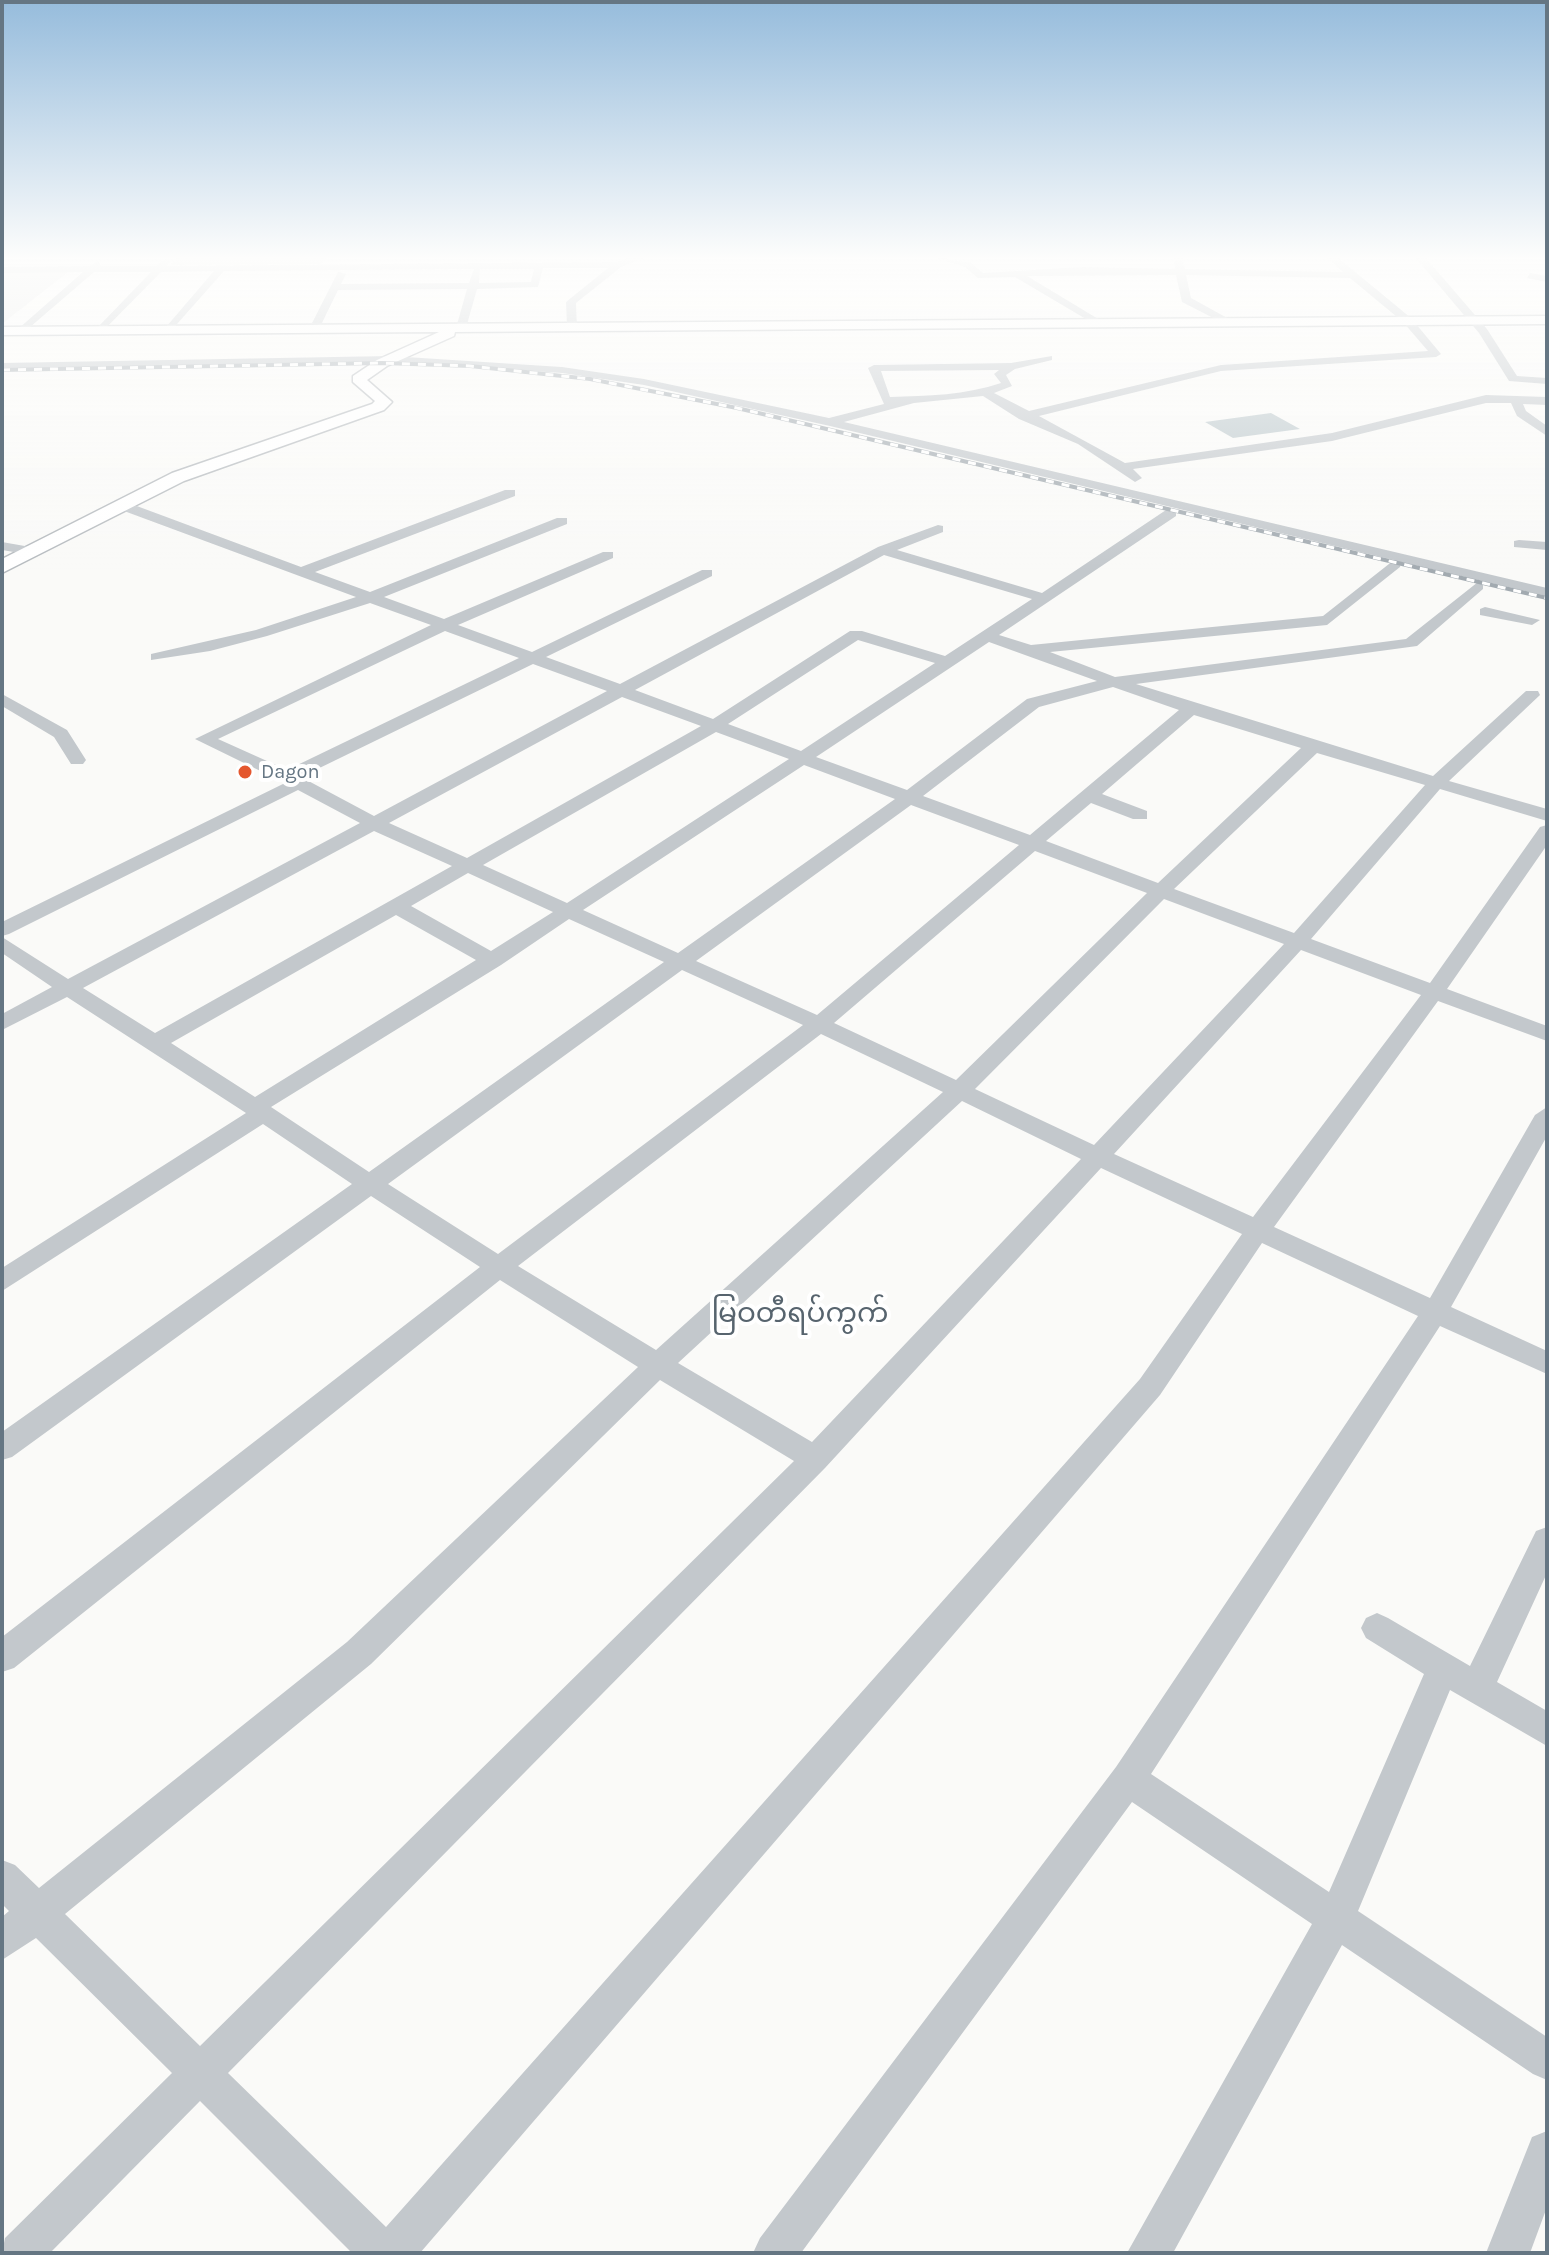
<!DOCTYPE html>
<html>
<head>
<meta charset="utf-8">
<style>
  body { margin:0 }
  #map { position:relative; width:1549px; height:2255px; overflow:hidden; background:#fafaf8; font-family:Karla,sans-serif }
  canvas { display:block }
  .frame { position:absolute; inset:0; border:4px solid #657683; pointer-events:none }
</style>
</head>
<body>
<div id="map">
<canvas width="1549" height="2255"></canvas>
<div class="frame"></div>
</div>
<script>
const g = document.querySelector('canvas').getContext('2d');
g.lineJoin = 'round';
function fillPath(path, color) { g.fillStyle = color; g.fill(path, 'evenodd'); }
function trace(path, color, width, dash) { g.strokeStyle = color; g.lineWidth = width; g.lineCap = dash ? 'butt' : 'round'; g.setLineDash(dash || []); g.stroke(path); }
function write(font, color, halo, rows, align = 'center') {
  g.font = font + ' Karla,"Noto Sans Myanmar",sans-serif'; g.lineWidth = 8; g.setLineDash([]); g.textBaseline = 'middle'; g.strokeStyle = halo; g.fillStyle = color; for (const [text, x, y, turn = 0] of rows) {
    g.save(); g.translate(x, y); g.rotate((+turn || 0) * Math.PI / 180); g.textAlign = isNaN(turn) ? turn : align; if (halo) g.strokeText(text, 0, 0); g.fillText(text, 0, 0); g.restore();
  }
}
const built = new Path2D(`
  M2,272H68L2,324Z`);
const green = new Path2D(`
  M178,257H326L321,264L170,265Z`);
const water = new Path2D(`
  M1271,413L1300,429L1233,438L1205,422Z`);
const minor = new Path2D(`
  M632,257H646L621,267L576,303L577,328L572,331L567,328L566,302L608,268H543L538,287L477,289L466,328L461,331L456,328L467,289L338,290L321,325L312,323L338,272L346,274L341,284L469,283L474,269L224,271L170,332L166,327L214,271L161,272L101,333L97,328L151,272H94L22,334L18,329L83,272L2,273V267L90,266L98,261L101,266H156L165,259L170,262L167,266L617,262ZM480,269H534L531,282L479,283Z
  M935,257L971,263L983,273L1083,267L1175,269L1174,257H1182L1185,269L1343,272L1326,257H1337L1411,318L1441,354L1436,357L1221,371L1039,416L1125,463L1332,433L1486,395L1547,397V405L1523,404L1526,411L1547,426V436L1517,416L1511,403H1486L1332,441L1133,469L1142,478L1135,482L1078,444L1019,419L983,396L914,403L844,422L1547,588V596L1401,562L1400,567L1327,625L1050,652L1115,677L1406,639L1478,582L1483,583V589L1417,646L1136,684L1433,776L1526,691H1538L1540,695L1449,781L1547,809V821L1440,789L1311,939L1430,983L1540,827L1547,825V845L1447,989L1547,1026V1041L1438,1001L1274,1227L1430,1298L1535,1115L1547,1107V1136L1451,1307L1547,1351V1374L1440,1326L1151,1774L1329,1892L1424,1674L1366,1638L1361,1628L1366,1618L1377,1613L1388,1618L1470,1666L1536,1531L1547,1527V1573L1497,1682L1547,1711V1746L1450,1690L1358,1911L1547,2037V2080L1533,2074L1342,1945L1173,2253H1127L1312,1924L1132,1802L801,2253H753L760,2238L1116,1767L1418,1316L1262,1243L1160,1395L420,2253H352L200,2101L50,2253H2L5,2238L172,2073L36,1938L2,1960V1917L9,1911L2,1904V1860L15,1865L39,1888L347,1642L638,1367L500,1280L14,1668L2,1672V1637L480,1267L371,1196L12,1457L2,1460V1432L352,1184L263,1124L2,1291V1268L246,1113L67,997L2,1030V1014L52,987L2,953V937L68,979L360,823L298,790L9,934L2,936V922L285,783L195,739L431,625L370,603L267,636L210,651L151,660V654L256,630L356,597L116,508V502H126L301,567L505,490H515V496L315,572L370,592L557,518H567V524L384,597L444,619L603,552H613V558L458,625L532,652L702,570H712V576L546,657L620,684L878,547L938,525L943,526V532L897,550L1042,593L1166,510H1176V516L999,635L1031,645L1323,616L1394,560L830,426L644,385L562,373L390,362L2,369V363L390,356L562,367L644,379L829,418L884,404L868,368L874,365L1011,363L1052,356V360L1015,369L1006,375L1012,386L994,393L1029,411L1221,365L1428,351L1403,322L1350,278L1186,275L1191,298L1231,320L1227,325L1182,302L1176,275L1027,276L1100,320L1096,325L1015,277L978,278L965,267ZM999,370L994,374L1001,383C966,395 927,396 890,397L881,371ZM884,555L1032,599L945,656L862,631H850L713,719L635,690ZM445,631L519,658L287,770L218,739ZM858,640L935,663L801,751L728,724ZM989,642L1097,681L1027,699L907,790L816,757ZM533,664L607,691L374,816L301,777ZM1113,687L1179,710L1030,835L923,796L1039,707ZM622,697L701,726L467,858L389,823ZM1194,715L1301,748L1158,883L1046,841L1091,803L1133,819H1147V811L1102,794ZM716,732L789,759L567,903L483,865ZM1317,753L1425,785L1294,933L1174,889ZM804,765L895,799L678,953L583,910ZM911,805L1019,845L817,1015L696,961ZM374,831L452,866L155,1033L83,988ZM1035,851L1147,893L956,1080L834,1023ZM468,873L553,912L491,951L411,906ZM1164,899L1284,944L1094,1145L975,1089ZM396,915L476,960L255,1097L171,1043ZM569,919L664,962L369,1172L271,1107L501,965ZM1301,950L1421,995L1253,1217L1114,1154ZM682,970L803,1025L498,1254L388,1184ZM821,1034L943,1092L656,1350L518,1266ZM962,1101L1081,1159L812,1442L678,1363ZM1101,1168L1242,1234L1140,1379L386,2227L228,2073L825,1468ZM660,1380L794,1461L200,2046L65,1914L371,1664Z
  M1415,257H1425L1487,329L1517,376L1547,378V384L1509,381L1479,333Z
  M1530,273L1547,276V282L1527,278Z
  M1519,540L1547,542V550L1514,547V541Z
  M2,542L36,548L38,551L31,555L2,550Z
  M1485,607L1540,620L1532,625L1480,615V609Z
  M2,694L67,730L86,760L83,764H71L54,737L2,706Z
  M1547,2131V2207L1530,2253H1486L1532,2137Z`);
const major = new Path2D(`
  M1547,316V324L455,332L454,336L387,366L367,380L392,402L384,410L184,481L2,573V559L172,473L372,404L375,401L353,382V376L377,360L439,332L2,335V327Z`);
const rail = new Path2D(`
  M2,370L382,363L470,366L590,379L737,408L1547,598`);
const markers = [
  [245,772,8,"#e4572e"]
];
const farPoinames = [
  ["Dagon",261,772]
];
const quarterNames = [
  ["မြဝတီရပ်ကွက်",800,1314]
];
fillPath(built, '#e8e9e9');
fillPath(green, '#dadfd7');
fillPath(water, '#bbc7cb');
trace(major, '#b5babe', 3);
fillPath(minor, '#c3c8cc');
fillPath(major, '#fff');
trace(rail, '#a2aab0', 4);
trace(rail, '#fff', 3, [8]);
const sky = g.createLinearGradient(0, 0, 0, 573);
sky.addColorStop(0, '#96bcdc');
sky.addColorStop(0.45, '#fdfdfc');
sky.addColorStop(1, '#fdfdfc00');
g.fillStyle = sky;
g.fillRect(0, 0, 1549, 573);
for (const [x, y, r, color] of markers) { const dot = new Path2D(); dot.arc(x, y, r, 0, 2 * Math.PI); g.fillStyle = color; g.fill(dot); trace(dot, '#fff', 3); }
write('20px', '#657683', '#fff', farPoinames, 'left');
write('28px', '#57646e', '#fff', quarterNames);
</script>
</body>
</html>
